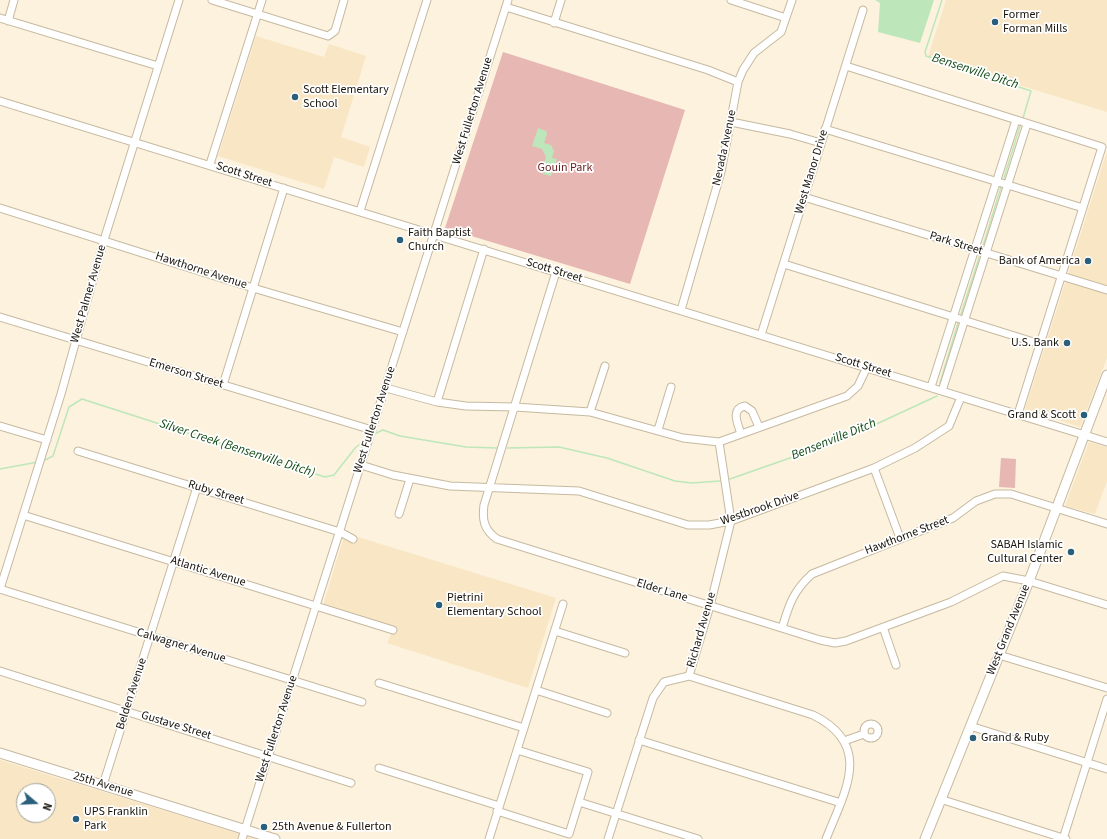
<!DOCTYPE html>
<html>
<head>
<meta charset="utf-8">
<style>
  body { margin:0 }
  #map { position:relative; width:1107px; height:839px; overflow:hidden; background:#fdf2dd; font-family:"Source Sans 3",sans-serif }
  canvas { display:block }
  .north { position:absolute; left:16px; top:783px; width:40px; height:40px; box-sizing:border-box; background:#fff; border:1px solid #a3a19d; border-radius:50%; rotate:109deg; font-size:11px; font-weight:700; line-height:16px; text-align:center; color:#18130a }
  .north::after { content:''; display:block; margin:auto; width:14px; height:18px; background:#295f7a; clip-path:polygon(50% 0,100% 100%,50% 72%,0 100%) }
</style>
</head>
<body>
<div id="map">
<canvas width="1107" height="839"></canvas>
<div class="north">N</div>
</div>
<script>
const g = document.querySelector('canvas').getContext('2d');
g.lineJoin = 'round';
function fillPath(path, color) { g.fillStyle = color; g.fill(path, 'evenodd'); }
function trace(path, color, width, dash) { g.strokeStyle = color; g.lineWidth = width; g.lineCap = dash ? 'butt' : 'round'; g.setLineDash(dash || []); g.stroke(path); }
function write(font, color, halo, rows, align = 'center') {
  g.font = font + ' "Source Sans 3",sans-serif'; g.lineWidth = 3.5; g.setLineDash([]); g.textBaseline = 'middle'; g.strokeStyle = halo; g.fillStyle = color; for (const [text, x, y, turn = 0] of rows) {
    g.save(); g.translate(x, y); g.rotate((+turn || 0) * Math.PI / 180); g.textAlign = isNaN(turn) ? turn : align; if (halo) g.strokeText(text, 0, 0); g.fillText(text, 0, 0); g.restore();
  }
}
const built = new Path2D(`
  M946,0H1107V112L928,57Z
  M256,36L324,57L329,44L366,56L341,137L370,147L364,167L334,157L324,189L218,156Z
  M1107,151V358L1080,427L1025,409Z
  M1089,442L1107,447V481L1095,514L1065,506Z
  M345,533L556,598L528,688L387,643L391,634L321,612Z
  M0,760L256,839H0ZM24,791H48V815H24Z`);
const green = new Path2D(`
  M503,52L685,110L630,284L445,228Z
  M1001,458L1016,459L1015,488L999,487Z`);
const water = new Path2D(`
  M875,0H934L920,43L878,32L880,3Z
  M538,128L546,131L547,134L544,143L551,145L554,151L552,158L557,159L551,176L543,174L541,171L546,157L542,149L532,146Z`);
const stream = new Path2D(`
  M942,0L925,52L926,56L1031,91L1023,118
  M1004,178L1020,126
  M983,246L1001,187
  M961,314L980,255
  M940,383L958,323
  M374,434L383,430L400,436L466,447L497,448
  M507,448L559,447L607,458L675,481L692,483L720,481
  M43,461L53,456L69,407L82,399L325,477L334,475L356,447L366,440
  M0,469L38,462
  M730,479L844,439L937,396`);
const minor = new Path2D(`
  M212,0L328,36L335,31L344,0
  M731,0L786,18
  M506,7L708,70L738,82
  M0,18L158,66
  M8,21L14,0
  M554,23L561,0
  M846,66L1102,147L1018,414
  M0,101L1107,442
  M731,122L790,134L821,143
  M825,129L1083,208
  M210,164L262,0
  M804,197L1107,290
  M0,208L253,288L403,332
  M360,211L427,0
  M784,264L1040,344
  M556,272L484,505C482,520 484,530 497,539L820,640L835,643L846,641L951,602L1003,576L1029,581L1107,605
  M681,310L721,172L738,82L743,70L754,53L781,32L792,0
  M0,317L372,430
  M761,335L863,10
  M223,385L284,188
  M931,387L1016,120
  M386,388L437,402L466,406L515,407L590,412L683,438L719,442L847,396L858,386L867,367
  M942,391L1027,124
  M437,402L484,249
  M590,412L605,366
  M0,426L47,440
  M658,430L671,387
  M741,434C738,424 730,409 745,406L752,411L759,427
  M78,451L340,532L353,539
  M361,465L393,475L450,486L579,491L688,525H709L731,521L874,468L915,448L949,426L961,397
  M874,468L900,538
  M399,514L410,479
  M23,515L393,630
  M0,589L61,394L104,240L179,0
  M0,589L362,702
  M883,627L896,665
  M782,628C789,605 793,591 812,574L953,518L976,501L995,494H1011L1107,524
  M555,631L625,653
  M999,655L1107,688
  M0,671L351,783
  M689,676L710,606L731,521L719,442
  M379,683L524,728
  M536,690L607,713
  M864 731a7 7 0 1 1 14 0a7 7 0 1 1-14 0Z
  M970,726L1107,769
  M639,740L841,803
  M844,741L864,734
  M379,768L499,806
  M103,785L197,487
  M940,799L1066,839
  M579,802L698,839
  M497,811L569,834L588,772L517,750
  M242,839L508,0
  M489,839L563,604
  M608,839L653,698L664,682L689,676L813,715C874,745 845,791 826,839
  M1063,839L1107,699`);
const major = new Path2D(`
  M0,753L275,839
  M925,839L1029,581L1107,375`);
const markers = [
  [995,22,4,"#295f7a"],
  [295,97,4,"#295f7a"],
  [400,240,4,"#295f7a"],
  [1088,261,4,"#295f7a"],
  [1067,343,4,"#295f7a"],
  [1084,415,4,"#295f7a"],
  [1071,552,4,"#295f7a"],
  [439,605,4,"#295f7a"],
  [973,738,4,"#295f7a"],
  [76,819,4,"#295f7a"],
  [264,827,4,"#295f7a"]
];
const poiNames = [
  ["Former",1003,15],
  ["Forman Mills",1003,29],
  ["Scott Elementary",303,90],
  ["School",303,104],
  ["Faith Baptist",408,233],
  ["Church",408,247],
  ["Bank of America",1080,261,"right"],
  ["U.S. Bank",1059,343,"right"],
  ["Grand & Scott",1076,415,"right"],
  ["SABAH Islamic",1063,545,"right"],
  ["Cultural Center",1063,559,"right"],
  ["Pietrini",447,598],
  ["Elementary School",447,612],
  ["Grand & Ruby",981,738],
  ["UPS Franklin",84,812],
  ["Park",84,826],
  ["25th Avenue & Fullerton",272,827]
];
const streetNames = [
  ["West Fullerton Avenue",473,111,-73],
  ["Nevada Avenue",725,148,-78],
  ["West Manor Drive",812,172,-73],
  ["Scott Street",244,175,18],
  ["Park Street",956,244,17],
  ["Hawthorne Avenue",201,271,18],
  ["Scott Street",554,271,17],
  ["West Palmer Avenue",89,294,-74],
  ["Scott Street",863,366,17],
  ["Emerson Street",186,374,17],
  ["West Fullerton Avenue",375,420,-72],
  ["Ruby Street",216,493,17],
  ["Westbrook Drive",760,509,-19],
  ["Hawthorne Street",907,536,-21],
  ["Atlantic Avenue",208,572,17],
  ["Elder Lane",662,591,17],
  ["Richard Avenue",702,630,-74],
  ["West Grand Avenue",1009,630,-68],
  ["Calwagner Avenue",181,646,17],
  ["Belden Avenue",132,694,-72],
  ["Gustave Street",176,726,17],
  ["West Fullerton Avenue",277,729,-72],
  ["25th Avenue",103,785,17]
];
const parkNames = [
  ["Gouin Park",565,168]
];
const waterNames = [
  ["Bensenville Ditch",975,72,18],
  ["Bensenville Ditch",834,440,-22],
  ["Silver Creek (Bensenville Ditch)",237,449,18]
];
fillPath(built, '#f8e6c5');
fillPath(green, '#e6b7b3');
fillPath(water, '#bde7ba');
trace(stream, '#bde7ba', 1.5);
trace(minor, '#c6b9a0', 9);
trace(major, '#c6b9a0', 11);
trace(minor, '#fff', 7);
trace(major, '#fff', 9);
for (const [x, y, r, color] of markers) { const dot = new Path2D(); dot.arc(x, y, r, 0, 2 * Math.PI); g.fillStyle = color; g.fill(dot); trace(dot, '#fff', 1.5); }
write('12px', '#18130a', '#fff', poiNames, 'left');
write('12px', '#18130a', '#fff', streetNames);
write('12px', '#661d1e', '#fff', parkNames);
write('italic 13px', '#0e4811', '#fff', waterNames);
</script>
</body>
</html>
